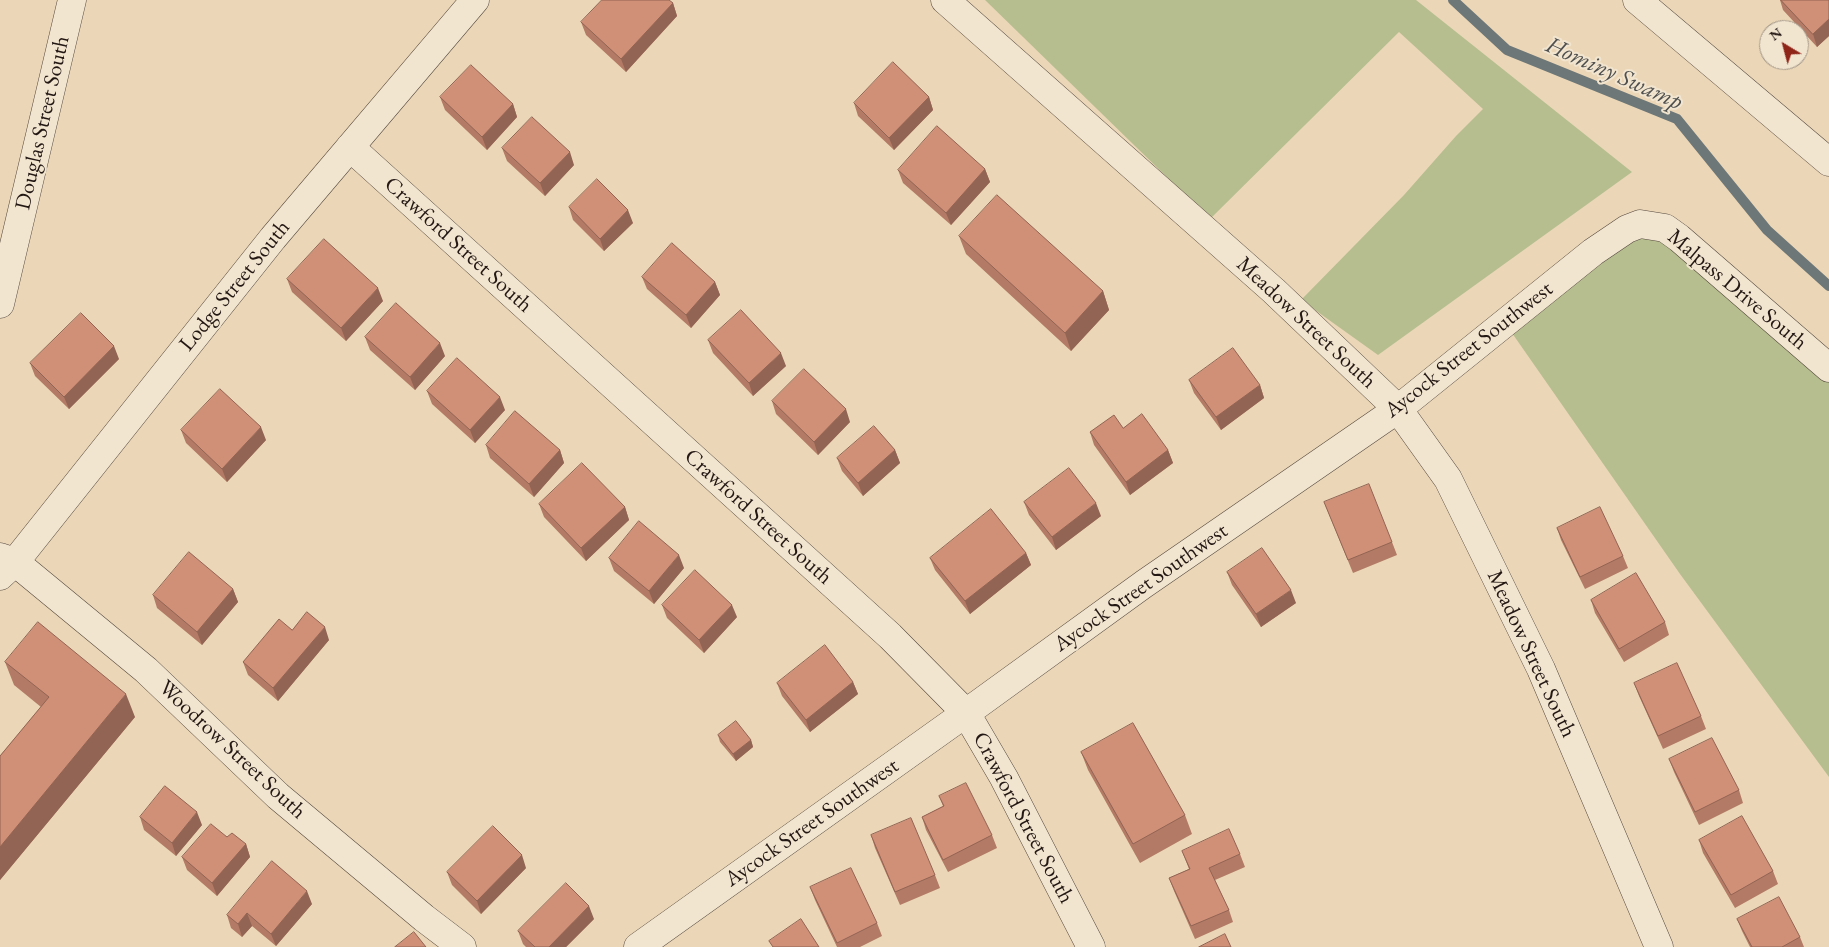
<!DOCTYPE html>
<html>
<head>
<meta charset="utf-8">
<style>
  body { margin:0 }
  #map { position:relative; width:1829px; height:947px; overflow:hidden; background:#ebd7b7; font-family:"EB Garamond",serif }
  canvas { display:block }
  .north { position:absolute; left:1759px; top:20px; width:50px; height:50px; box-sizing:border-box; background:#f2e5d0; border:1px solid #9f9385; border-radius:50%; rotate:323deg; font-size:14px; font-weight:700; line-height:20px; text-align:center; color:#231814 }
  .north::after { content:''; display:block; margin:auto; width:18px; height:22px; background:#8f2418; clip-path:polygon(50% 0,100% 100%,50% 72%,0 100%) }
</style>
</head>
<body>
<div id="map">
<canvas width="1829" height="947"></canvas>
<div class="north">N</div>
</div>
<script>
const g = document.querySelector('canvas').getContext('2d');
g.lineJoin = 'round';
function fillPath(path, color) { g.fillStyle = color; g.fill(path, 'evenodd'); }
function trace(path, color, width, dash) { g.strokeStyle = color; g.lineWidth = width; g.lineCap = dash ? 'butt' : 'round'; g.setLineDash(dash || []); g.stroke(path); }
function write(font, color, halo, rows, align = 'center') {
  g.font = font + ' "EB Garamond",serif'; g.lineWidth = 4; g.setLineDash([]); g.textBaseline = 'middle'; g.strokeStyle = halo; g.fillStyle = color; for (const [text, x, y, turn = 0] of rows) {
    g.save(); g.translate(x, y); g.rotate((+turn || 0) * Math.PI / 180); g.textAlign = isNaN(turn) ? turn : align; if (halo) g.strokeText(text, 0, 0); g.fillText(text, 0, 0); g.restore();
  }
}
const green = new Path2D(`
  M985,0H1416L1632,172L1378,355L1301,300L1404,195L1456,136L1483,109L1399,32L1210,219Z
  M1640,224L1829,366V777L1680,574L1505,323Z`);
const stream = new Path2D(`
  M1453,0L1507,50L1677,119L1767,230L1829,286`);
const street = new Path2D(`
  M945,0L1274,291L1398,409L1448,479L1541,669L1659,947
  M1637,0L1829,162
  M350,147L890,636L966,713L1004,778L1091,947
  M0,304L72,0
  M0,557L15,562L146,670L278,796L424,918L462,947
  M0,576L15,562L273,238L475,0
  M638,947L966,713L1144,584L1398,409L1593,252L1627,229L1640,224L1665,228L1679,238L1829,368`);
const wall = new Path2D(`
  M1780,0H1829V36L1817,47L1783,10Z
  M673,3L677,16L626,72L586,35L581,22Z
  M440,97L513,104L517,117L487,150L445,110Z
  M929,97L933,110L894,150L858,116L854,103Z
  M502,148L574,165L545,196L507,161Z
  M985,169L990,182L951,225L903,183L898,170Z
  M569,207L633,223L604,251L573,220Z
  M959,236L1103,291L1109,310L1071,351L966,254Z
  M642,277L715,282L720,295L691,328L647,289Z
  M287,279L383,301L346,341L292,292Z
  M365,337L445,356L415,390L370,350Z
  M708,340L786,366L753,396L713,353Z
  M119,359L69,409L35,376L30,363Z
  M1189,380L1260,385L1264,398L1221,430L1194,393Z
  M427,391L505,410L475,443L432,404Z
  M772,401L850,422L818,455L776,414Z
  M181,430L266,440L227,482L186,443Z
  M1090,432L1168,450L1173,463L1130,495L1094,445Z
  M486,445L560,450L564,463L534,497L490,458Z
  M895,450L900,463L863,496L842,471L837,458Z
  M1024,502L1101,516L1056,550L1029,515Z
  M1324,502L1392,542L1397,555L1353,573Z
  M539,504L625,507L629,520L586,561L544,517Z
  M1557,528L1623,556L1628,568L1585,589L1561,540Z
  M1026,553L1031,565L970,614L935,570L930,558Z
  M609,558L684,568L654,604L614,571Z
  M1227,572L1296,603L1261,627L1232,585Z
  M233,589L238,602L202,645L157,608L153,595Z
  M1591,600L1665,622L1669,635L1624,662L1595,613Z
  M662,605L737,617L704,653L667,618Z
  M292,630L329,640L278,701L248,675L243,662Z
  M5,662L135,717L0,880V756L41,707L14,685Z
  M853,682L858,694L810,732L782,696L777,683Z
  M1634,683L1701,716L1706,729L1663,749L1639,696Z
  M718,735L751,740L753,747L736,761L720,742Z
  M1081,752L1185,815L1192,834L1140,863L1088,770Z
  M1669,759L1739,790L1743,803L1699,825L1674,772Z
  M939,796L992,835L997,848L948,872L926,830L922,817L943,806Z
  M140,817L202,825L176,856L144,830Z
  M871,835L935,875L940,888L900,905L875,848Z
  M227,837L246,844L250,857L217,896L187,870L182,857Z
  M1699,840L1773,871L1778,884L1735,908L1703,853Z
  M1182,851L1240,854L1245,867L1215,880L1229,910L1233,922L1195,939L1174,891L1169,878L1189,869Z
  M526,868L481,914L452,885L447,872Z
  M810,887L877,923L882,936L860,947H837L815,900Z
  M312,904L276,946L252,926L242,937L231,928L227,915Z
  M594,919L566,947H526L523,944L518,931Z
  M1737,919L1800,937L1804,947H1750L1742,931Z`);
const shadedWall = new Path2D(`
  M673,3L677,16L626,72L621,59Z
  M1829,19V36L1817,47L1813,34Z
  M929,97L933,110L894,150L889,138Z
  M513,104L517,117L487,150L482,137Z
  M570,152L574,165L545,196L540,183Z
  M985,169L990,182L951,225L946,213Z
  M628,210L633,223L604,251L600,239Z
  M715,282L720,295L691,328L686,315Z
  M378,288L383,301L346,341L341,328Z
  M1103,291L1109,310L1071,351L1065,333Z
  M440,343L445,356L415,390L410,377Z
  M114,346L119,359L69,409L64,397Z
  M781,353L786,366L753,396L749,383Z
  M1260,385L1264,398L1221,430L1216,417Z
  M500,397L505,410L475,443L470,430Z
  M846,409L850,422L818,455L814,442Z
  M261,427L266,440L227,482L222,469Z
  M560,450L564,463L534,497L529,484Z
  M895,450L900,463L863,496L858,483Z
  M1168,450L1173,463L1130,495L1126,482Z
  M1096,503L1101,516L1056,550L1052,537Z
  M625,507L629,520L586,561L581,548Z
  M1026,553L1031,565L970,614L965,601Z
  M679,555L684,568L654,604L649,591Z
  M233,589L238,602L202,645L197,632Z
  M1291,590L1296,603L1261,627L1256,614Z
  M732,605L737,617L704,653L699,640Z
  M325,627L329,640L278,701L273,688Z
  M853,682L858,694L810,732L806,720Z
  M126,694L135,717L0,880V847Z
  M751,740L753,747L736,761L733,754Z
  M197,812L202,825L176,856L172,843Z
  M246,844L250,857L217,896L212,883Z
  M522,855L526,868L481,914L477,901Z
  M307,891L312,904L276,946L271,934Z
  M589,906L594,919L566,947H549Z
  M247,913L252,926L242,937L238,924Z`);
const building = new Path2D(`
  M602,0H669L673,3L621,59L581,22Z
  M1781,0H1829V19L1813,34Z
  M893,62L929,97L889,138L854,103Z
  M471,65L513,104L482,137L440,97Z
  M532,117L570,152L540,183L502,148Z
  M937,126L985,169L946,213L898,170Z
  M597,179L628,210L600,239L569,207Z
  M997,195L1103,291L1065,333L959,236Z
  M324,239L378,288L341,328L287,279Z
  M672,243L715,282L686,315L642,277Z
  M396,303L440,343L410,377L365,337Z
  M741,310L781,353L749,383L708,340Z
  M81,313L114,346L64,397L30,363Z
  M1233,348L1260,385L1216,417L1189,380Z
  M457,358L500,397L470,430L427,391Z
  M804,369L846,409L814,442L772,401Z
  M220,389L261,427L222,469L181,430Z
  M515,411L560,450L529,484L486,445Z
  M1142,414L1168,450L1126,482L1090,432L1114,415L1123,428Z
  M874,426L895,450L858,483L837,458Z
  M582,463L625,507L581,548L539,504Z
  M1069,468L1096,503L1052,537L1024,502Z
  M1369,484L1392,542L1348,560L1324,502Z
  M1600,507L1623,556L1580,577L1557,528Z
  M991,509L1026,553L965,601L930,558Z
  M639,521L679,555L649,591L609,558Z
  M1262,548L1291,590L1256,614L1227,572Z
  M189,552L233,589L197,632L153,595Z
  M695,570L732,605L699,640L662,605Z
  M1636,573L1665,622L1619,649L1591,600Z
  M307,612L325,627L273,688L243,662L279,619L292,630Z
  M38,622L126,694L0,847V756L49,697L5,662Z
  M825,645L853,682L806,720L777,683Z
  M1677,663L1701,716L1658,736L1634,683Z
  M736,721L751,740L733,754L718,735Z
  M1133,723L1185,815L1133,844L1081,752Z
  M1712,738L1739,790L1695,812L1669,759Z
  M966,783L992,835L943,860L922,817L944,806L939,796Z
  M165,786L197,812L172,843L140,817Z
  M1742,816L1773,871L1731,895L1699,840Z
  M911,818L935,875L895,892L871,835Z
  M211,824L227,837L232,833L246,844L212,883L182,857Z
  M493,826L522,855L477,901L447,872Z
  M1229,829L1240,854L1209,868L1229,910L1191,926L1169,878L1190,869L1182,851Z
  M272,861L307,891L271,934L247,913L238,924L227,915Z
  M851,868L877,923L837,943L810,887Z
  M566,883L589,906L549,947H535L518,931Z
  M1779,897L1800,937L1782,947H1752L1737,919Z
  M801,919L819,947H773L769,941Z
  M414,932L426,947H395Z
  M1225,934L1231,947H1199Z`);
const streetNames = [
  ["Douglas Street South",43,123,-77],
  ["Crawford Street South",458,245,42],
  ["Lodge Street South",235,286,-51],
  ["Malpass Drive South",1737,290,40],
  ["Meadow Street South",1306,323,43],
  ["Aycock Street Southwest",1469,350,-38],
  ["Crawford Street South",758,517,42],
  ["Aycock Street Southwest",1141,588,-35],
  ["Meadow Street South",1531,654,65],
  ["Woodrow Street South",232,750,43],
  ["Crawford Street South",1023,818,62],
  ["Aycock Street Southwest",812,823,-35]
];
const waterNames = [
  ["Hominy Swamp",1614,74,24]
];
fillPath(green, '#b6be8f');
trace(stream, '#6d7778', 10);
trace(street, '#55483d', 29);
trace(street, '#f2e5d0', 28);
fillPath(wall, '#b37b66');
fillPath(shadedWall, '#926453');
fillPath(building, '#d08f77');
trace(building, '#926453', 1);
write('22px', '#231814', '#f2e5d0', streetNames);
write('italic 24px', '#4e4f4e', '#f2e5d0', waterNames);
</script>
</body>
</html>
